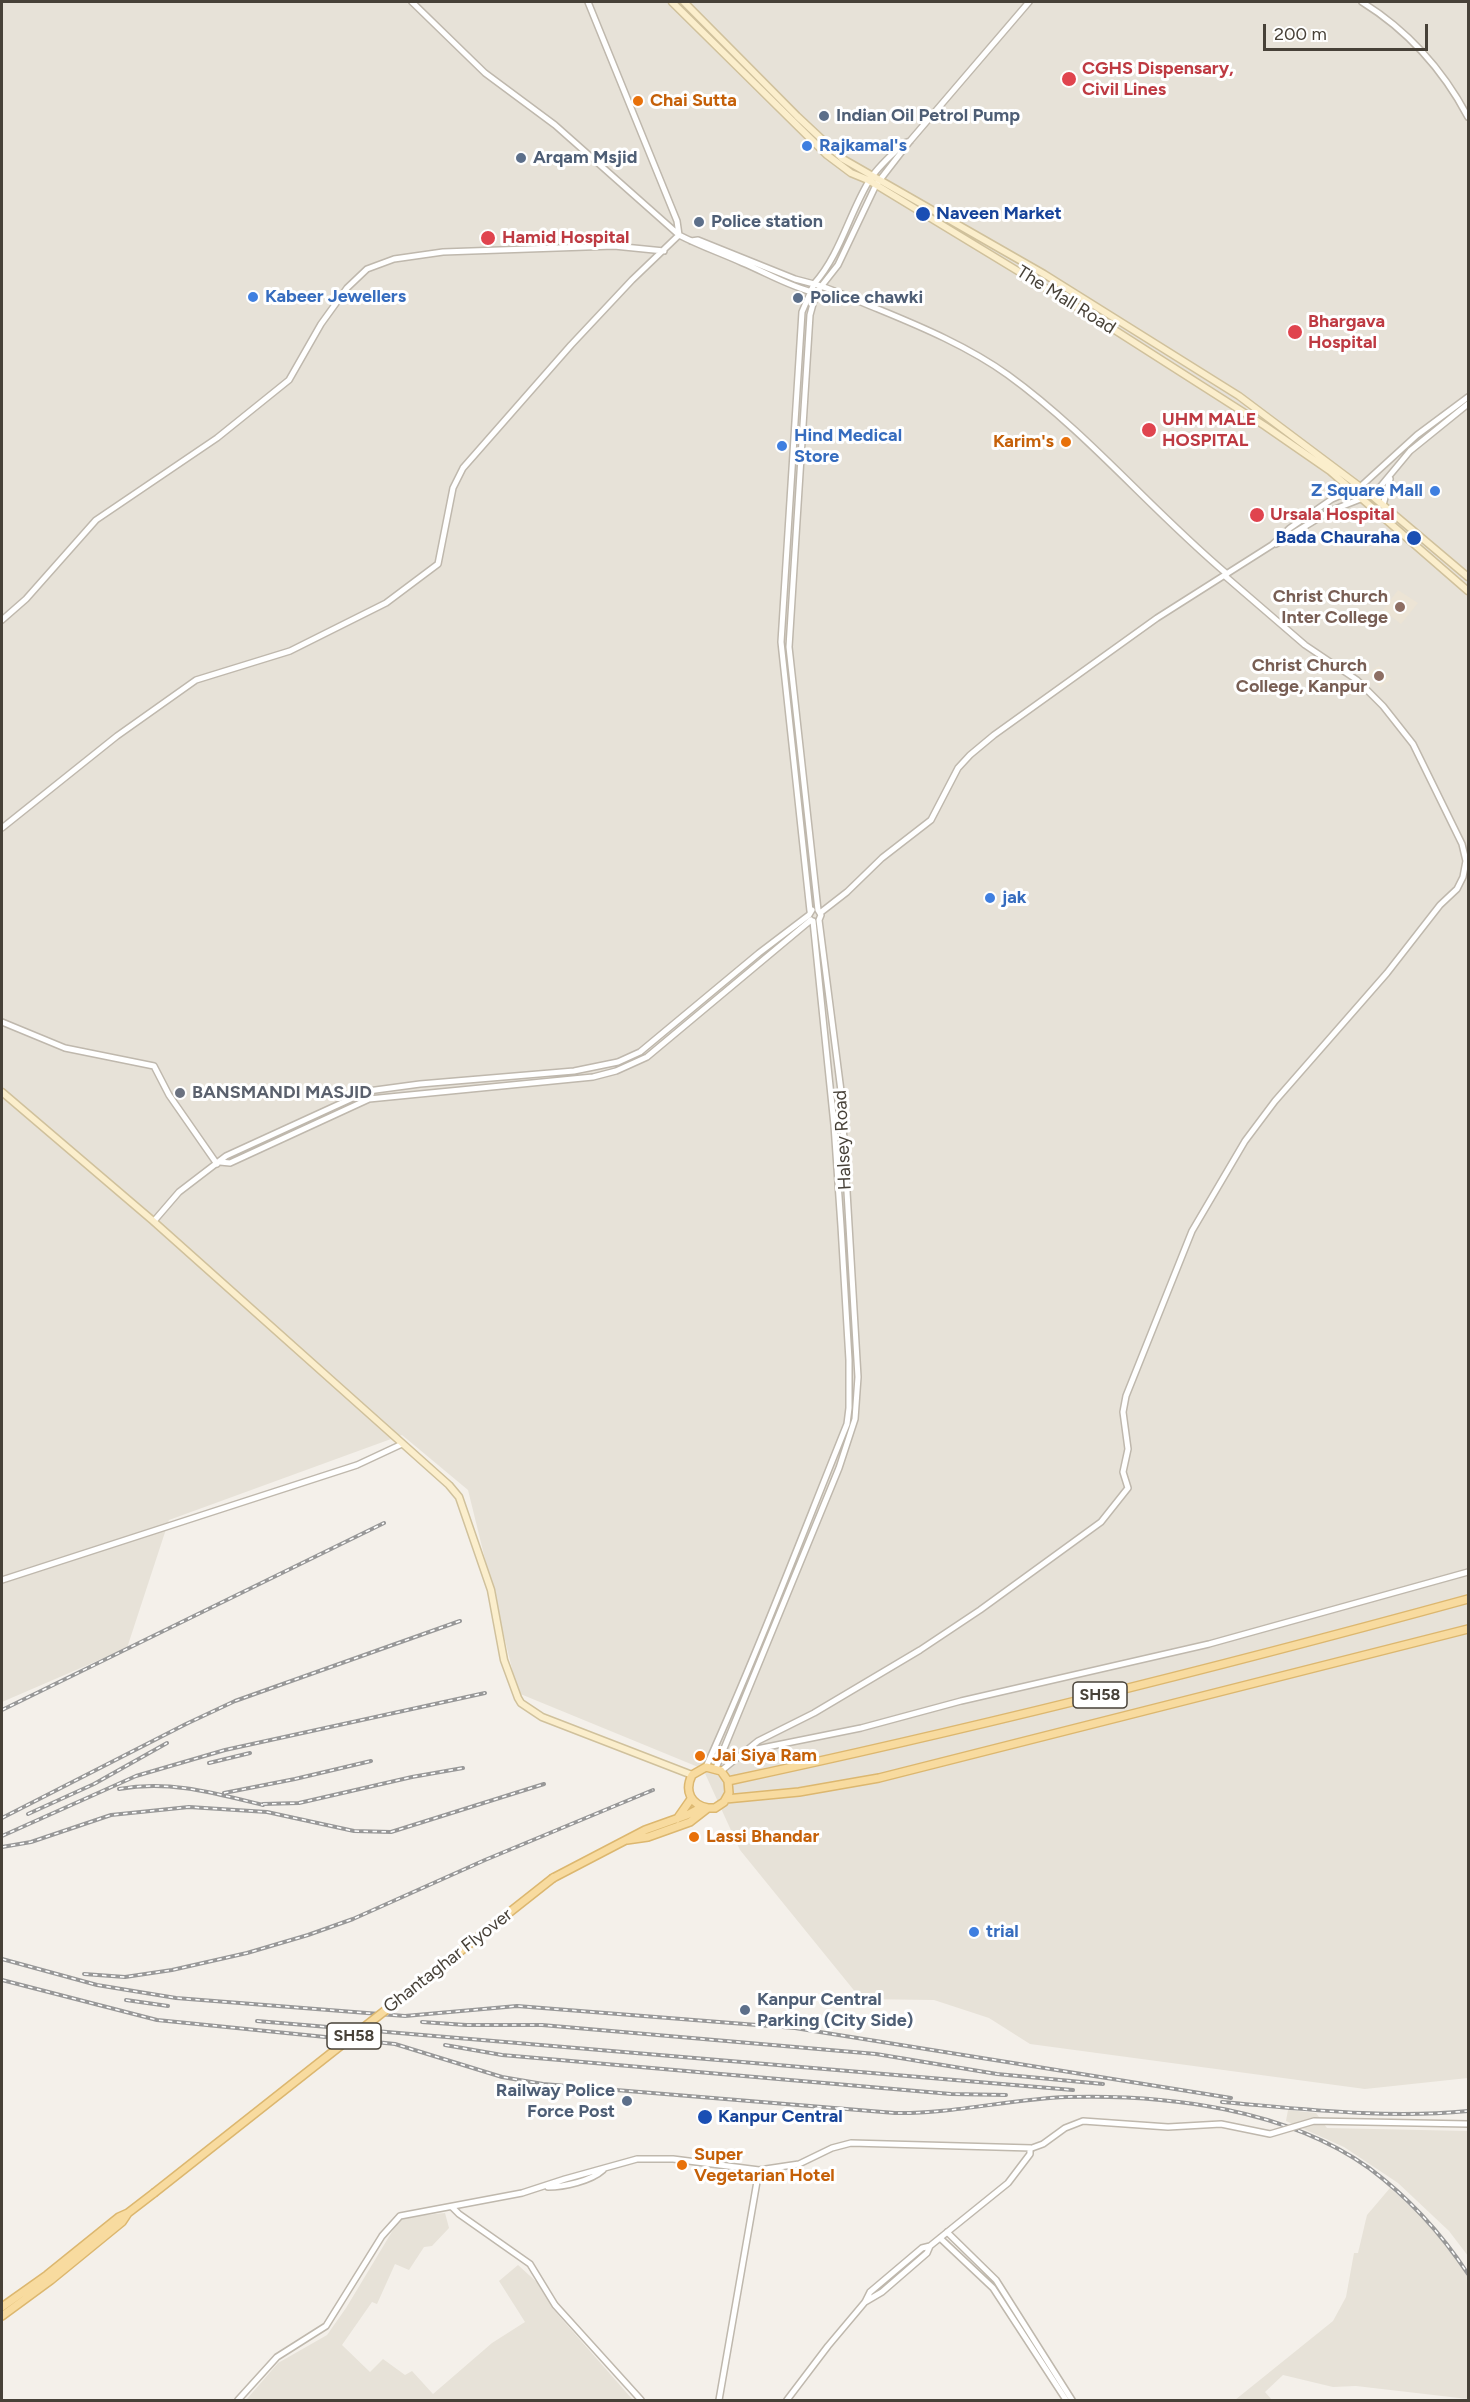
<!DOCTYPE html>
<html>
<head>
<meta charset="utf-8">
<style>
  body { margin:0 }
  #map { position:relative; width:1470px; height:2402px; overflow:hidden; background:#f4f0ea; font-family:Figtree,sans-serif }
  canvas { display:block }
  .frame { position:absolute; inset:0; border:3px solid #474138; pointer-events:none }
  .scale { position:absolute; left:1263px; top:24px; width:165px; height:27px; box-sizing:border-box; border:3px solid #474138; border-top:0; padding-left:8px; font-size:18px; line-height:21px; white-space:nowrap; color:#474138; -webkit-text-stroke:4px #fff; paint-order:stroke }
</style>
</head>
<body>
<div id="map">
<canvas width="1470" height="2402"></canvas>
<div class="frame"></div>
<div class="scale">200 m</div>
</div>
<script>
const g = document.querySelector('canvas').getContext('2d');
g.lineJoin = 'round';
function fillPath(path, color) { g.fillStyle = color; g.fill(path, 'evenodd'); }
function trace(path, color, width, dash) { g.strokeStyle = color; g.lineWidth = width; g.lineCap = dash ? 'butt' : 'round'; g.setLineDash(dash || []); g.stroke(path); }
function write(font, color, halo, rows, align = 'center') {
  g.font = font + ' Figtree,sans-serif'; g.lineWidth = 6; g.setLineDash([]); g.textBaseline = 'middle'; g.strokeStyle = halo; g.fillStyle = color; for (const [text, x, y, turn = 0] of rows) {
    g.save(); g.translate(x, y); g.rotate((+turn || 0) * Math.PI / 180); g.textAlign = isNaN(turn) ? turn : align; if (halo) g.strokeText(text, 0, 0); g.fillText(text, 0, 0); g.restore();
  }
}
const residential = new Path2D(`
  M2,2H1468V2078L1365,2089L1030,2044L989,2018L934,2000L861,1999L740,1850L703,1769L518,1693L468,1490L402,1435L169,1520L127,1648L2,1702Z
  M1288,2110L1316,2113L1327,2128L1468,2131V2256L1449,2231L1398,2183L1344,2147L1286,2121Z
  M1390,2188L1430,2224L1447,2242L1468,2272V2399L1356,2386L1333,2387L1283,2375L1265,2392L1272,2400H1235L1333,2321L1346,2297L1354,2253H1358L1367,2215Z
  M445,2213L449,2228L432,2246L424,2247L409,2270L395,2264L377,2304L372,2302L342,2345L370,2372L383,2359L405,2375L412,2371L433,2394L492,2343L525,2322L499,2281L518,2265L540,2285L553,2309L633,2400H246L278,2363L327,2335L346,2308L399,2220L406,2217Z`);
const education = new Path2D(`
  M1398,590L1418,603L1401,624L1383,610Z
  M1379,666L1391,679L1380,687L1368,673Z`);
const tertiary = new Path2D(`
  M412,2L485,73L555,125L679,235
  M588,2L677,221L679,235
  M1362,2C1407,30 1443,70 1468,117
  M691,241L698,240L795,279L814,284C840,255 849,214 869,181C877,167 892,155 904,143L910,141
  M1383,505L1390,479
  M1276,544L1330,511L1363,498L1380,487L1410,451L1468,404
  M2,620L26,599L96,520L217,438L289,380L321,324L347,288L367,269L394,259L443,252L614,246L664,251
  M2,828L117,736L196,680L290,651L386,603L438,564L453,488L463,468L571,345L632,280L679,235C700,246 721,253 743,263C767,273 790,287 816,293L838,265L876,185L910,141L1029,2
  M810,911L781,642L802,312L814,284C836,290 857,301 878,309C922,327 969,347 1008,375C1088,433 1152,511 1227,574
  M820,913L847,892L882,858L931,820L958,768L970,755L994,735L1157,618L1272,545L1290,528L1332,499L1360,487L1417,435L1468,397
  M2,1022L65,1048L154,1066L169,1095L217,1164
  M220,1162L230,1163L369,1099L593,1077L616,1071L647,1057L811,920
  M154,1221L179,1192L226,1156L368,1091L420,1084L574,1071L618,1062L640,1052L759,953L809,915L812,910
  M2,1580L357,1465L402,1444
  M747,1751L861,1728L961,1701L1209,1644L1468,1572
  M706,1767C757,1654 801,1538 847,1424L849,1408V1360L841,1226L834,1125L813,921
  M716,1768L839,1468L855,1419L858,1377L844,1141L841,1091L819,920L821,915L818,910L789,647L810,315L816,293
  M721,1771L758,1741L814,1713L920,1650L980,1610L1101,1522L1128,1488L1123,1472L1128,1449L1123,1412L1126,1396L1192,1231L1245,1141L1275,1101L1387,973L1440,905L1457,889L1463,877L1466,861L1462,844L1413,744L1383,706L1357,680L1305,645L1225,576
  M548,2187C564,2187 591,2181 603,2170
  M452,2207L459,2214L530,2264L555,2305L641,2400
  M947,2232L996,2280L1072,2400
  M940,2238L993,2288L1066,2400
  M865,2302L882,2292L927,2253L930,2246
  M238,2400L277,2357L326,2326L382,2236L400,2216L522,2193L565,2179L637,2159H673L759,2170L799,2164L832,2148L851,2143L1032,2148
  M719,2400L759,2170
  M787,2400L828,2346L865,2302L870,2292L922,2248L930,2246L1008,2183L1030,2154V2148`);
const secondary = new Path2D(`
  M672,2L827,155L851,173L868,180L1110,327L1265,426L1330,471L1468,591
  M684,2L797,116L843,159L1044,274L1239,396L1371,495L1468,577
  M2,1092L152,1220L449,1485L459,1497L491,1590L504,1660L518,1698L521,1703L542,1717L692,1775`);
const primary = new Path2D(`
  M728,1781C977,1728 1223,1666 1468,1599
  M726,1799L799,1792L879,1778L1468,1629
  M677,1819L691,1799
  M627,1840L648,1837L690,1822L708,1808H715L724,1802L729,1793L728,1781L721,1771L706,1767L692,1775C684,1791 691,1805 708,1808
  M553,1878L645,1830L687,1815L702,1807
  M2,2307L47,2275L119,2217L128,2213L154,2193
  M2,2316L51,2280L122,2222L128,2213`);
const rail = new Path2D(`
  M2,1710L384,1523
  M209,1763L250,1753
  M119,1789C170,1780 214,1793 263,1805
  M224,1793L295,1779L371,1761
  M263,1804L299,1803L412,1777L463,1768
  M28,1814L94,1784L167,1743
  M2,1818L186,1724L235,1701L460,1621
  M2,1836L136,1776L225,1750L485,1693
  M2,1847L31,1842L111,1815L189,1807L267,1812L354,1831L391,1832L544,1784
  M2,1959L97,1985L176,1998L405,2016L517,2006L795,2028L1231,2098
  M84,1974L125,1977L172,1970L247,1953L308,1935L353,1919L485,1860L653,1790
  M2,1980L157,2020L395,2044L502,2077L543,2084L895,2113C953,2114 1010,2099 1067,2097C1167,2094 1286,2109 1369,2168C1408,2197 1441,2233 1468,2274
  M126,2000L168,2006
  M257,2021L1073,2090
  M422,2022L466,2025H542L876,2054L997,2074L1103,2084
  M445,2045L502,2055L951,2094L1006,2095
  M1222,2102C1304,2109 1386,2119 1468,2111`);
const tertiaryBridge = new Path2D(`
  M1032,2148L1043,2144L1065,2128L1083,2121L1168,2127L1221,2124L1270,2134L1314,2121L1468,2124`);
const primaryBridge = new Path2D(`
  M154,2193L553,1878`);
const markers = [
  [1069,79,8,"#e0444e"],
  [638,101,6,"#e8710a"],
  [824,116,6,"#5c6f8a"],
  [807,146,6,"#3f7fe0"],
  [521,158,6,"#5c6f8a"],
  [923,214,8,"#1a4fb4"],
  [699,222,6,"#5c6f8a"],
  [488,238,8,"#e0444e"],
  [253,297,6,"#3f7fe0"],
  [798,298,6,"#5c6f8a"],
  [1295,332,8,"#e0444e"],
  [1149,430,8,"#e0444e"],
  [1066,442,6,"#e8710a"],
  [782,446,6,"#3f7fe0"],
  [1435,491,6,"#3f7fe0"],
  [1257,515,8,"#e0444e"],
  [1414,538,8,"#1a4fb4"],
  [1400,607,6,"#8d6e63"],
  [1379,676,6,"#8d6e63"],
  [990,898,6,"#3f7fe0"],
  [180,1093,6,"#6b7280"],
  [700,1756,6,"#e8710a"],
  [694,1837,6,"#e8710a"],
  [974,1932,6,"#3f7fe0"],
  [745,2010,6,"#5c6f8a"],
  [627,2101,6,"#5c6f8a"],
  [705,2117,8,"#1a4fb4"],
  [682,2165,6,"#e8710a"]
];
const shields = [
  [1100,1695,54],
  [354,2036,54]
];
const shieldNames = [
  ["SH58",1100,1695],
  ["SH58",354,2036]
];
const healthNames = [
  ["CGHS Dispensary,",1082,69],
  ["Civil Lines",1082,90],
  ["Hamid Hospital",502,238],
  ["Bhargava",1308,322],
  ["Hospital",1308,343],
  ["UHM MALE",1162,420],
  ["HOSPITAL",1162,441],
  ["Ursala Hospital",1270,515]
];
const foodNames = [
  ["Chai Sutta",650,101],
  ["Karim's",1054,442,"right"],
  ["Jai Siya Ram",712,1756],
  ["Lassi Bhandar",706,1837],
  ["Super",694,2155],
  ["Vegetarian Hotel",694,2176]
];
const serviceNames = [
  ["Indian Oil Petrol Pump",836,116],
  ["Arqam Msjid",533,158],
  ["Police station",711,222],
  ["Police chawki",810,298],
  ["Kanpur Central",757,2000],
  ["Parking (City Side)",757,2021],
  ["Railway Police",615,2091,"right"],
  ["Force Post",615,2112,"right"]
];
const shopNames = [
  ["Rajkamal's",819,146],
  ["Kabeer Jewellers",265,297],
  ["Hind Medical",794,436],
  ["Store",794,457],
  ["Z Square Mall",1423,491,"right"],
  ["jak",1002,898],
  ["trial",986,1932]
];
const transitNames = [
  ["Naveen Market",936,214],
  ["Bada Chauraha",1400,538,"right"],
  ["Kanpur Central",718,2117]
];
const streetNames = [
  ["The Mall Road",1066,300,32],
  ["Halsey Road",843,1140,-93],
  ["Ghantaghar Flyover",448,1961,-38]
];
const educationNames = [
  ["Christ Church",1388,597],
  ["Inter College",1388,618],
  ["Christ Church",1367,666],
  ["College, Kanpur",1367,687]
];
const worshipNames = [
  ["BANSMANDI MASJID",192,1093]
];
fillPath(residential, '#e7e2d8');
fillPath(education, '#ece4d5');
trace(tertiary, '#bfb8ad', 8);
trace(secondary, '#d0c19c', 9);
trace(primary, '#dcb76f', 10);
trace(tertiary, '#fff', 5);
trace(secondary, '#fbeecc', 6);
trace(primary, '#f8db9f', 7);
trace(rail, '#989898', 4);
trace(rail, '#fff', 1.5, [4.5]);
trace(tertiaryBridge, '#bfb8ad', 8, []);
trace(primaryBridge, '#dcb76f', 10, []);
trace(tertiaryBridge, '#fff', 5);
trace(primaryBridge, '#f8db9f', 7);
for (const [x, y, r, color] of markers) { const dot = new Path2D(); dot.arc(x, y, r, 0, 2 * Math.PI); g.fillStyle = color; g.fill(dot); trace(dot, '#fff', 2); }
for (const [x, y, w] of shields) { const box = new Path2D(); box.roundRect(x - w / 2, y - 13, w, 26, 4.5); g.fillStyle = '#fff'; g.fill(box); trace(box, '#474138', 1.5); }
write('bold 16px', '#474138', null, shieldNames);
write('bold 18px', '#be3a42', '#fff', healthNames, 'left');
write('bold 18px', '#c56008', '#fff', foodNames, 'left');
write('bold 18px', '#4e5e75', '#fff', serviceNames, 'left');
write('bold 18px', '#366cbe', '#fff', shopNames, 'left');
write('bold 18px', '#164399', '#fff', transitNames, 'left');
write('18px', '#474138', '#fff', streetNames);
write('bold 18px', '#785e54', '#fff', educationNames, 'right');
write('bold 18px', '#5b616d', '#fff', worshipNames, 'left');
</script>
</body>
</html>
